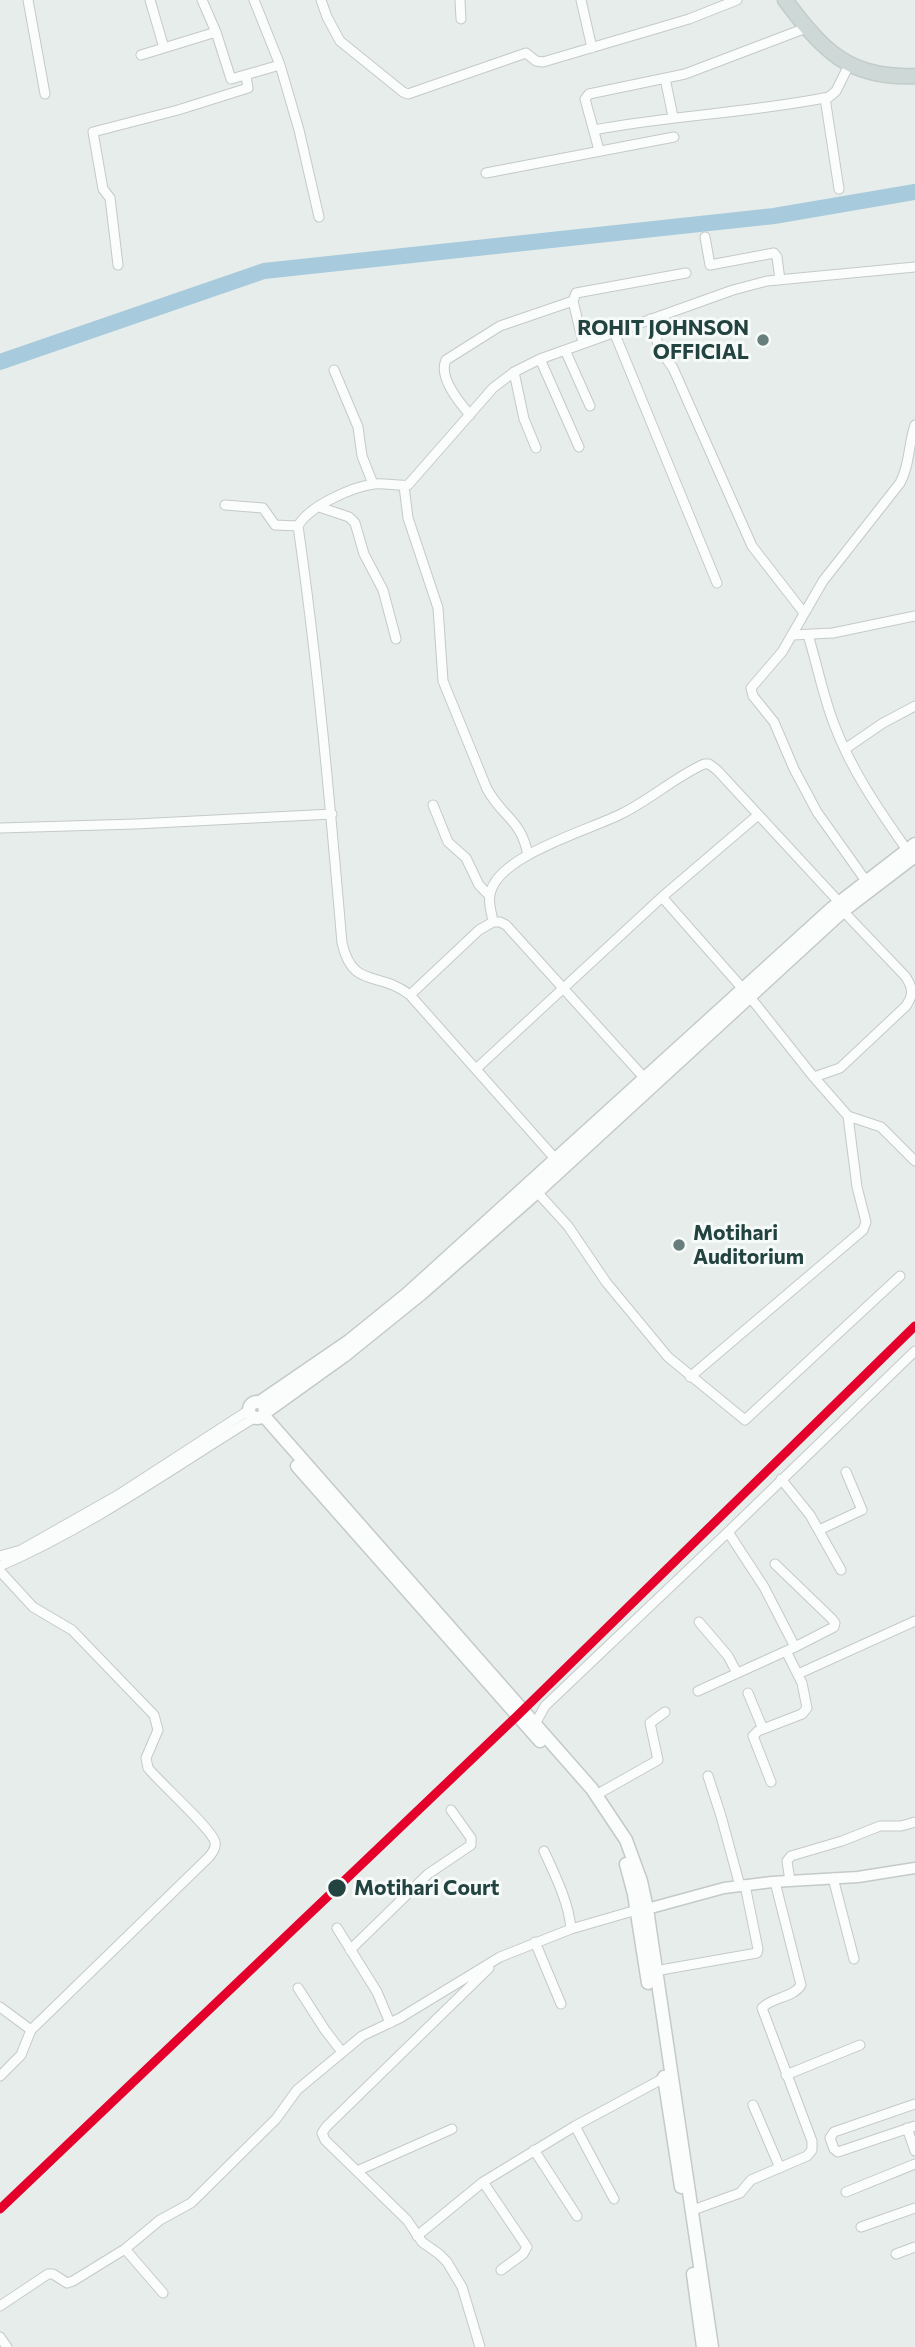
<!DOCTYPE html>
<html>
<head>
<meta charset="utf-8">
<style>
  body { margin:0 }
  canvas { display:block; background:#e7edeb }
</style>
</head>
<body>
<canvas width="915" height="2347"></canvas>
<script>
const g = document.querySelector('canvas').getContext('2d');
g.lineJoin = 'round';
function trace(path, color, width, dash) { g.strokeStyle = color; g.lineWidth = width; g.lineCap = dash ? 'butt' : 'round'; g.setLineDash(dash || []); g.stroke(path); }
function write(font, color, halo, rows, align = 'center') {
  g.font = font + ' Commissioner,sans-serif'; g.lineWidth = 6; g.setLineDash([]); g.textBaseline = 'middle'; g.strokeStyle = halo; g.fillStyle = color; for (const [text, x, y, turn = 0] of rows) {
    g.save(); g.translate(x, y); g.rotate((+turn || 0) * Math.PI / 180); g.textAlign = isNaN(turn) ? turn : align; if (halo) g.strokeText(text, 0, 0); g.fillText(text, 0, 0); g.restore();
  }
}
const river = new Path2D(`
  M0,362L264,271L774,216L915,192`);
const minor = new Path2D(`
  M28,0L45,94
  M150,0L164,48
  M202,0L216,32L231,79L280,65
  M254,0L280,65L299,130L319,217
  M321,0L327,17L340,41L403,92L408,94L526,53L536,61L543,62L689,19L737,0
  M460,0L461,19
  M581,0L592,48
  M141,55L216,32
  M665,78L673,117
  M825,98L839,189
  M594,130C672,115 751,113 829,97L836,91L849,65
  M599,150L585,99L589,94L685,74L806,28
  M486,173L674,137
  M705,237L710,265L774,253L777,257L780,280
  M118,265L110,198L103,189L93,132L178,110L248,88L246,76
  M650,319L660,350L673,368L752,546L804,613
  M614,332L717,583
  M583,343L573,301L576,293L686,273
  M565,350L590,406
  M540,359L579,447
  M334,370L358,427L362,456L373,484
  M514,372L524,419L536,448
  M470,415C459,402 438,377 446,360L500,326L573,301
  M404,486L408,518L438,608L443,681L487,789C503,818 521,819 528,855
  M225,505L263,508L275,525L298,526
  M319,507L349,517L355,523L364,554L383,590L396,639
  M793,635L833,633L915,616
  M808,635C817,664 823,696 834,724C851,770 879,810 907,850
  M845,749L883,723L915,706
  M433,805L448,842L466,858L479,885L489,895
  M0,828L136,824L332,814
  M866,881L817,812L794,769L774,722L753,696L751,688L782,652L823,581L900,483C910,465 908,445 915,425
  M662,897L750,997L812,1075L848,1116L857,1187L866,1222L863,1230L690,1377
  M493,922C492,914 488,903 490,895C495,856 590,830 621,814C650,800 675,777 704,764H709L717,770L839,902
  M410,995L479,930L493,922H500L506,925L648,1082
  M476,1069L662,897L758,815
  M814,1077L840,1068L906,1006C914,994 913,989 906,977L843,911
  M848,1116L881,1127L915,1161
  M559,1163L410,995C378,970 353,990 342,943C330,804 318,665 298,526C309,506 352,487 374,484C386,483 397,486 408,485L493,388L514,372L540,359L733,290L767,281L915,267
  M537,1192L568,1226L606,1282L668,1357L745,1420L900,1276
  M781,1479L810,1515L841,1570
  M819,1530L862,1510L846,1472
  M728,1532L764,1587L795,1647
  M0,1556L21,1550L118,1495L249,1410
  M0,1566C90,1527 171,1469 254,1418
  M0,1571L33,1607L72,1630L154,1715L158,1730L146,1758L148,1768C160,1783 212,1829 215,1842C216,1848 213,1852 209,1857L31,2030L0,2007
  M699,1622L728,1656L737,1673
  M798,1674L915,1621
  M698,1691L795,1647L834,1627L835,1623L832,1619L775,1564
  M748,1693L763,1729
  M535,1724L545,1706L728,1532L915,1351
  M708,1776L721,1816L740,1886
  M771,1782L753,1736L758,1731L802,1714L807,1708L802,1683L786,1651
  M596,1795L658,1760L650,1723L665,1712
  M544,1851C555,1875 569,1903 571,1929
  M833,1878L854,1959
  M790,1881L787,1861L791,1856L842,1841L880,1826H901L915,1822
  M337,1928L377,1992L390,2023
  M535,1942L561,2004
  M350,1950L428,1874L471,1845V1838L451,1810
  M655,1971L757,1953L758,1949L745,1885
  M298,1988L325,2030L342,2052
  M786,2075L860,2045
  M0,2076L21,2055L31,2030
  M915,2104L834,2132L830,2138L834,2149L838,2152L915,2126
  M753,2105L780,2168
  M575,2126L614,2199
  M907,2128L915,2151
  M534,2150L577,2216
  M357,2171L452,2129
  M483,2182L527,2247L523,2254L501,2270
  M846,2192L915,2164
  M693,2210L740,2193L751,2180L807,2156L812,2150V2141L762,2008C772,1997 793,1998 801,1985L775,1882
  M861,2227L915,2208
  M417,2236L483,2182L575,2126L664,2078
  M125,2249L163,2293
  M896,2254L915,2247
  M0,2306L48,2274H53L67,2283L73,2281L125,2249L160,2220L191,2203L276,2119L297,2090L362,2036L400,2018L500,1957L571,1929L640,1909
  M0,2337L7,2347
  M480,2347L462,2287L447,2262L439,2254L422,2242L407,2220L325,2140L322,2133L326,2127L489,1968`);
const tertiary = new Path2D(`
  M647,1909L724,1888L772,1882L858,1877L915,1868`);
const secondary = new Path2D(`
  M249 1410a8 8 0 1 1 16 0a8 8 0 1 1-16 0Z
  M260,1402L349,1341L407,1294L831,909L915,844
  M266,1412L344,1356L422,1293L537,1192L843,911L915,856
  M264,1416L592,1789L626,1840L641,1881L647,1909L712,2347
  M297,1466L540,1741
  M626,1864L634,1894L648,1983
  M664,2077L681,2187
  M693,2274L703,2347`);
const primary = new Path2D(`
  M785,0C823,50 848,79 915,76`);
const rail1 = new Path2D(`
  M0,2209L517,1716L915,1326`);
const markers = [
  [763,340,7,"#687e7c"],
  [679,1245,7,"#687e7c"],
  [337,1888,10,"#234340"]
];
const poiNames = [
  ["ROHIT JOHNSON",749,328],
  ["OFFICIAL",749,352],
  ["Motihari",693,1233,"left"],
  ["Auditorium",693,1257,"left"]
];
const stopNames = [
  ["Motihari Court",354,1888]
];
trace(river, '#a7cbdc', 16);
trace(minor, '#c4cac8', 11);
trace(tertiary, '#c4cac8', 13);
trace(secondary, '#c3cac9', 15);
trace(primary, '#c2ccca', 17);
trace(minor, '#fbfcfc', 9);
trace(tertiary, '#fbfcfc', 10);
trace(secondary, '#fbfcfc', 12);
trace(primary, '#ced8d7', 14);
trace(rail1, '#e4002b', 9);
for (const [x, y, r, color] of markers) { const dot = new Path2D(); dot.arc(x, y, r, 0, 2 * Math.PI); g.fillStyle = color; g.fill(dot); trace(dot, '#f6fbf9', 2.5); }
write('bold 21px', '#234340', '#f6fbf9', poiNames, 'right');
write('bold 21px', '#234340', '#f6fbf9', stopNames, 'left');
</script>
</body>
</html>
